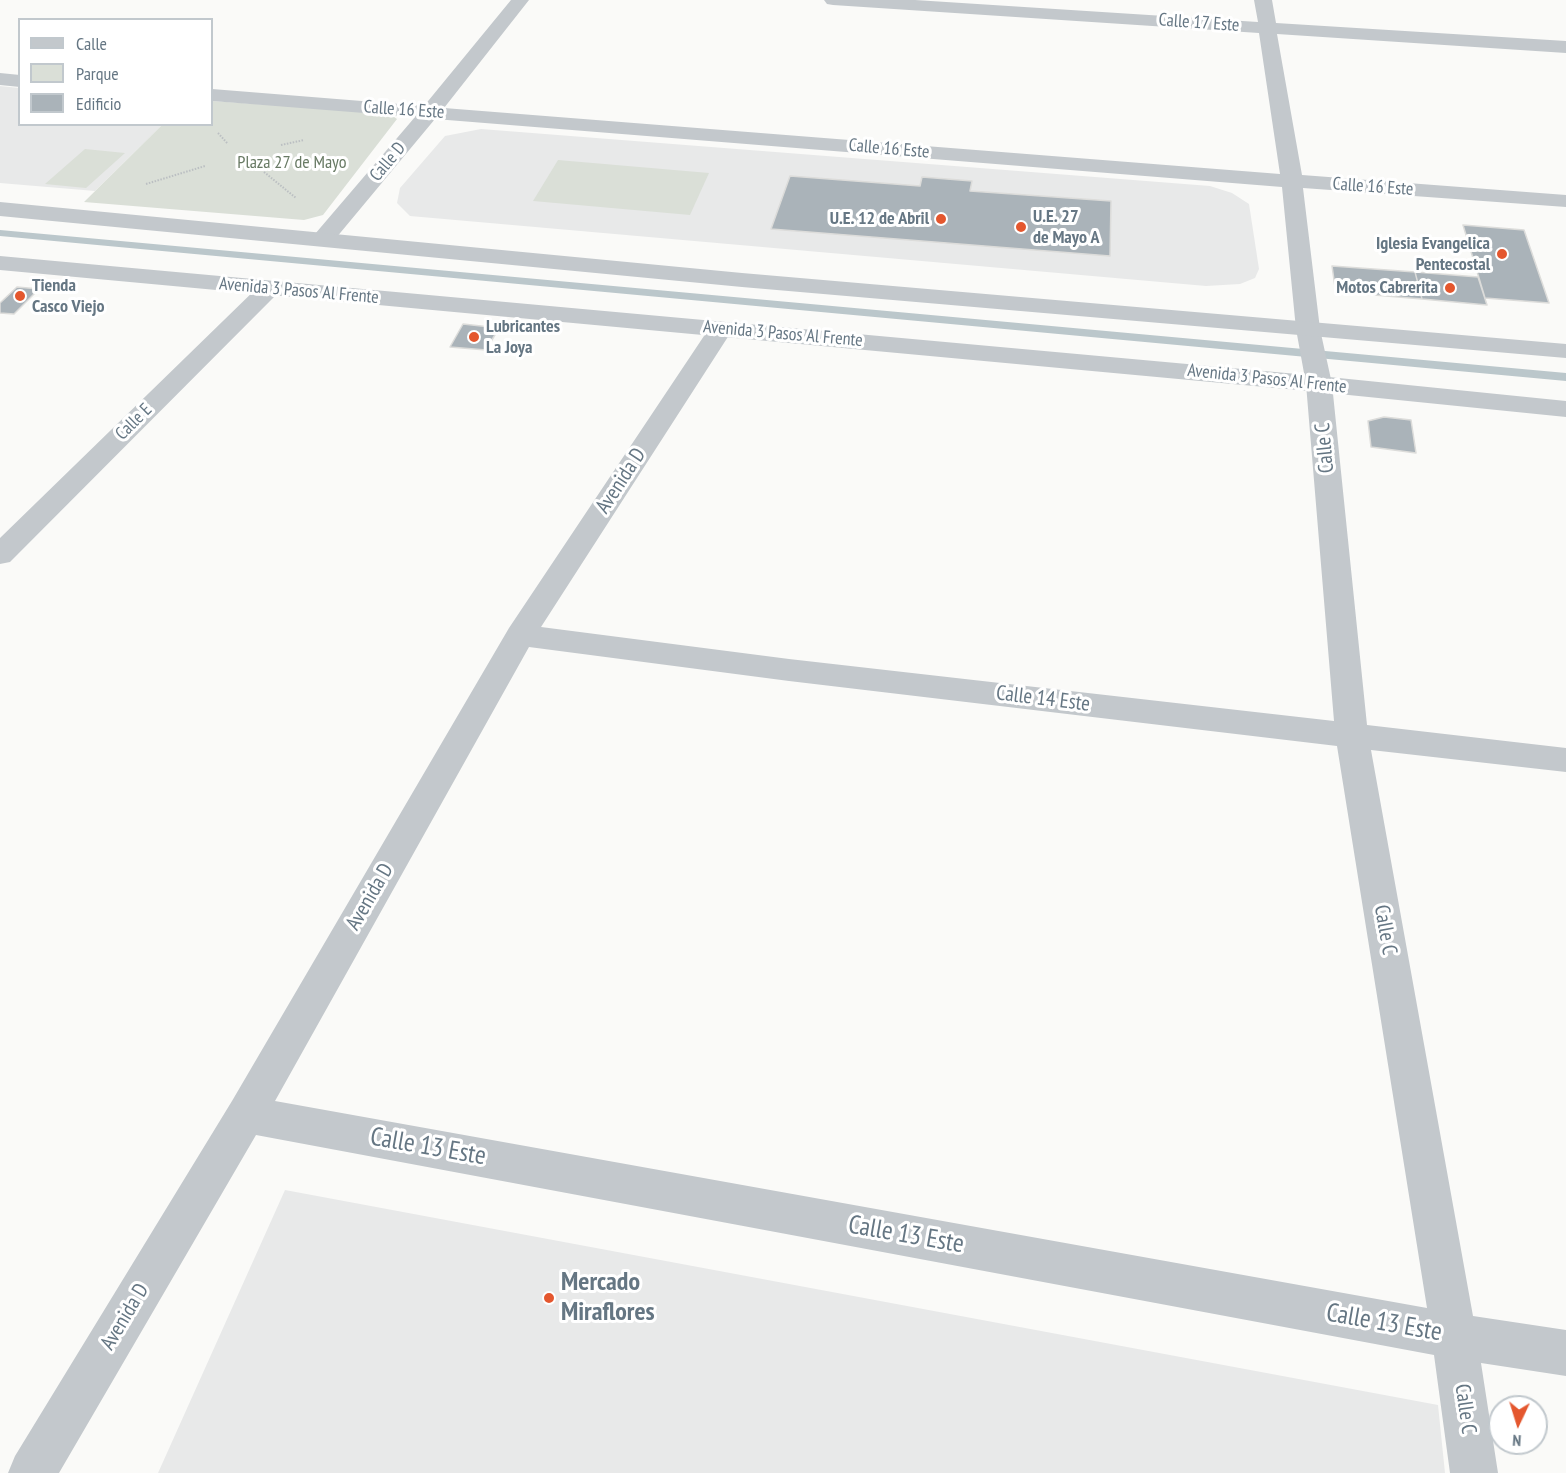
<!DOCTYPE html>
<html>
<head>
<meta charset="utf-8">
<style>
  body { margin:0 }
  #map { position:relative; width:1566px; height:1473px; overflow:hidden; background:#fafaf8; font-family:"PT Sans Narrow",sans-serif }
  canvas { display:block }
  .legend { position:absolute; left:18px; top:18px; width:195px; height:108px; box-sizing:border-box; background:#fff; border:2px solid #c1c8cd; margin:0; padding:8px 10px; list-style:none; font-size:18px; color:#657683 }
  .legend li { display:flex; align-items:center; gap:12px; height:30px }
  .legend b { width:30px; border:2px solid #c1c8cd }
  .north { position:absolute; left:1488px; top:1395px; width:60px; height:60px; box-sizing:border-box; background:#fff; border:2px solid #c1c8cd; border-radius:50%; rotate:184deg; font-size:16px; font-weight:700; line-height:24px; text-align:center; color:#657683 }
  .north::after { content:''; display:block; margin:auto; width:21px; height:27px; background:#e4572e; clip-path:polygon(50% 0,100% 100%,50% 72%,0 100%) }
</style>
</head>
<body>
<div id="map">
<canvas width="1566" height="1473"></canvas>
<ul class="legend">
<li><b style="height:8px;background:#c3c8cc"></b>Calle</li>
<li><b style="height:16px;background:#dadfd7"></b>Parque</li>
<li><b style="height:16px;background:#aab3b9"></b>Edificio</li>
</ul>
<div class="north">N</div>
</div>
<script>
const g = document.querySelector('canvas').getContext('2d');
g.lineJoin = 'round';
function fillPath(path, color) { g.fillStyle = color; g.fill(path, 'evenodd'); }
function trace(path, color, width, dash) { g.strokeStyle = color; g.lineWidth = width; g.lineCap = dash ? 'butt' : 'round'; g.setLineDash(dash || []); g.stroke(path); }
function write(font, color, halo, rows, align = 'center') {
  g.font = font + ' "PT Sans Narrow",sans-serif'; g.lineWidth = 6; g.setLineDash([]); g.textBaseline = 'middle'; g.strokeStyle = halo; g.fillStyle = color; for (const [text, x, y, turn = 0] of rows) {
    g.save(); g.translate(x, y); g.rotate((+turn || 0) * Math.PI / 180); g.textAlign = isNaN(turn) ? turn : align; if (halo) g.strokeText(text, 0, 0); g.fillText(text, 0, 0); g.restore();
  }
}
const built = new Path2D(`
  M0,86L19,88L20,124L162,125L95,191L0,183Z
  M481,129L1210,186L1232,193L1249,204L1259,269L1255,278L1240,284L1206,286L410,216L397,203L400,188L445,136Z
  M285,1190L1438,1405L1445,1473H158Z`);
const green = new Path2D(`
  M212,101L388,113L397,119L323,215L304,220L84,202L162,125L212,124Z
  M85,149L125,153L86,188L45,184Z
  M558,160L709,173L690,215L533,201Z`);
const stream = new Path2D(`
  M0,230L1566,373V381L0,236Z`);
const building = new Path2D(`
  M790,176L920,186L922,177L972,181L970,191L1111,201L1110,256L771,229Z
  M1463,225L1524,230L1549,303L1485,298Z
  M1332,266L1415,272L1422,299L1350,293L1335,287Z
  M1415,272L1478,277L1487,305L1422,299Z
  M17,287L39,289L14,314L0,313V303Z
  M463,324L499,328L486,350L450,347Z
  M1384,417L1411,420L1416,453L1371,447L1368,421Z`);
const path = new Path2D(`
  M218,133L228,144
  M281,145L304,140
  M264,172L296,198
  M146,184L205,166`);
const minor = new Path2D(`
  M511,0H529L444,108L1280,174L1259,33L833,5L827,4L824,0H915L1258,22L1254,0H1272L1276,23L1566,41V53L1277,34L1302,175L1566,195V207L1303,188L1320,329L1332,384L1367,725L1566,748V772L1371,750L1473,1316L1566,1330V1376L1481,1363L1498,1473H1450L1434,1355L256,1135L59,1473H8L15,1456L232,1101L509,628L712,324L721,322L730,324L733,329L541,627L789,659L1334,721L1306,384L1296,329L1282,187L435,119L331,244L323,246L315,244L312,239L315,234L415,117L212,101V89L424,106ZM529,647L789,681L1337,746L1427,1308L275,1101Z
  M0,73L20,75V87L0,85Z
  M269,282L277,284L281,289L277,294L10,562L0,564V538L261,284Z`);
const tertiary = new Path2D(`
  M0,202L742,273L1566,344V358L742,287L0,216Z
  M0,256L1319,376L1566,401V417L1319,392L0,270Z`);
const markers = [
  [941,219,6,"#e4572e"],
  [1021,227,6,"#e4572e"],
  [1502,254,6,"#e4572e"],
  [1450,288,6,"#e4572e"],
  [20,296,6,"#e4572e"],
  [474,337,6,"#e4572e"],
  [549,1298,6,"#e4572e"]
];
const farStreetnames = [
  ["Calle 17 Este",1199,23,4],
  ["Calle 16 Este",404,110,4],
  ["Calle 16 Este",889,149,5],
  ["Calle D",388,162,-50],
  ["Calle 16 Este",1373,187,4],
  ["Avenida 3 Pasos Al Frente",299,291,5],
  ["Avenida 3 Pasos Al Frente",783,334,5],
  ["Avenida 3 Pasos Al Frente",1267,379,6],
  ["Calle E",134,422,-45]
];
const farParknames = [
  ["Plaza 27 de Mayo",292,163]
];
const farPoinames = [
  ["U.E. 27",1033,217],
  ["de Mayo A",1033,238],
  ["U.E. 12 de Abril",929,219,"right"],
  ["Iglesia Evangelica",1490,244,"right"],
  ["Pentecostal",1490,265,"right"],
  ["Tienda",32,286],
  ["Casco Viejo",32,307],
  ["Motos Cabrerita",1438,288,"right"],
  ["Lubricantes",486,327],
  ["La Joya",486,348]
];
const streetNames = [
  ["Calle C",1325,448,-95],
  ["Avenida D",621,481,-57],
  ["Calle 14 Este",1043,699,7],
  ["Avenida D",370,897,-60],
  ["Calle C",1385,930,80],
  ["Avenida D",125,1317,-59],
  ["Calle C",1465,1409,82]
];
const nearStreetnames = [
  ["Calle 13 Este",428,1147,10],
  ["Calle 13 Este",906,1235,10],
  ["Calle 13 Este",1384,1323,10]
];
const nearPoinames = [
  ["Mercado",561,1283],
  ["Miraflores",561,1313]
];
fillPath(built, '#e8e9e9');
fillPath(green, '#dadfd7');
fillPath(stream, '#bbc7cb');
fillPath(building, '#aab3b9');
trace(building, '#dcdcda', 1.5);
trace(path, '#bbbfc2', 2, [1.5, 1.5]);
fillPath(minor, '#c3c8cc');
fillPath(tertiary, '#c3c8cc');
for (const [x, y, r, color] of markers) { const dot = new Path2D(); dot.arc(x, y, r, 0, 2 * Math.PI); g.fillStyle = color; g.fill(dot); trace(dot, '#fff', 2); }
write('18px', '#657683', '#fff', farStreetnames);
write('18px', '#687a64', '#fff', farParknames);
write('bold 18px', '#657683', '#fff', farPoinames, 'left');
write('21px', '#657683', '#fff', streetNames);
write('26px', '#657683', '#fff', nearStreetnames);
write('bold 26px', '#657683', '#fff', nearPoinames, 'left');
</script>
</body>
</html>
